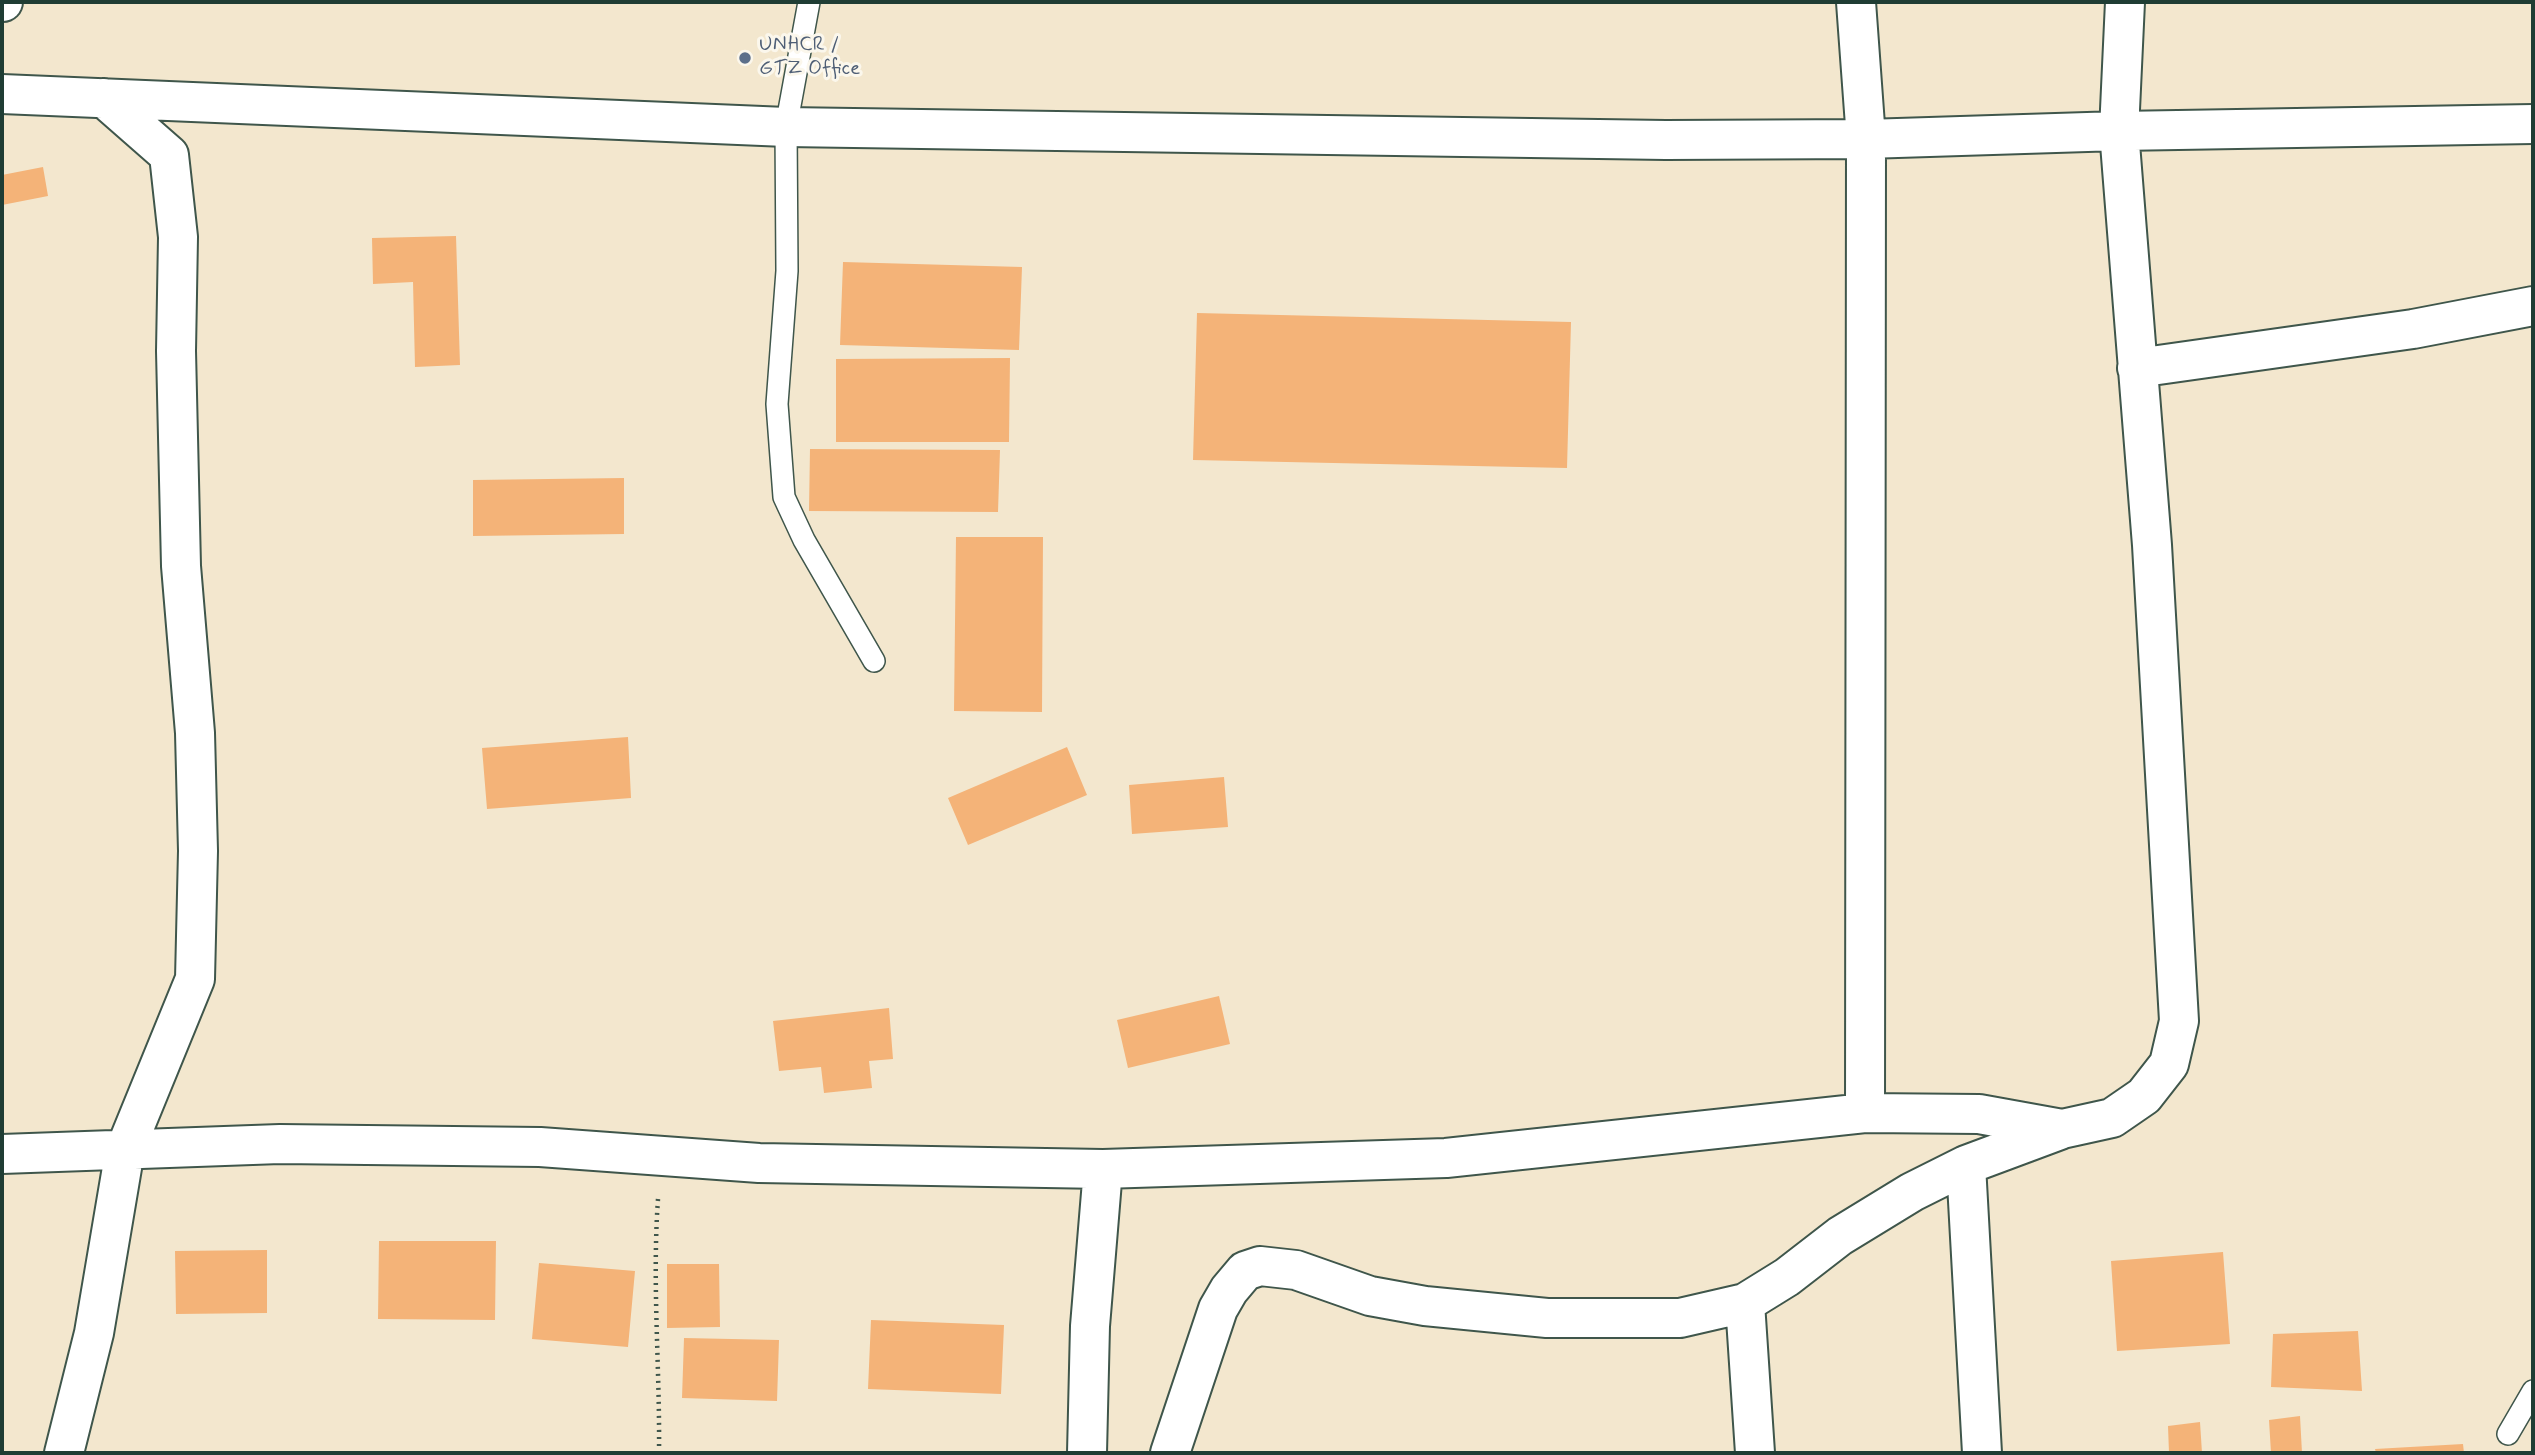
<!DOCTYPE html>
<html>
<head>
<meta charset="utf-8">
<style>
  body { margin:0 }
  #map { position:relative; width:2535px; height:1455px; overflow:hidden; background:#f3e7ce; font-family:Mynerve,sans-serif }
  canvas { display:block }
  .frame { position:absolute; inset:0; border:4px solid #1f3d34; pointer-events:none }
</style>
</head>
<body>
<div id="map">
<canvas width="2535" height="1455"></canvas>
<div class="frame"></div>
</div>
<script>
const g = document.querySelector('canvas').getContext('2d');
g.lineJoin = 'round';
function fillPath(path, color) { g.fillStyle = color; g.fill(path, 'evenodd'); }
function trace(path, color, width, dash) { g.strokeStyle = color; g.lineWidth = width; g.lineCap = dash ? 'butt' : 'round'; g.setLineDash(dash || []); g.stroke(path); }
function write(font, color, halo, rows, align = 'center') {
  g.font = font + ' Mynerve,sans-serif'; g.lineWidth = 6; g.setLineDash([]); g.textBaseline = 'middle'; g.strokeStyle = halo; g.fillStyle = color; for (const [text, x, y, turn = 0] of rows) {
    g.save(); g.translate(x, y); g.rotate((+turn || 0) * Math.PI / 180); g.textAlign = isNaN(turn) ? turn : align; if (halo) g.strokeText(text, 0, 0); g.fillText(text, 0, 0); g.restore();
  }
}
const building = new Path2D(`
  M43,167L48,196L2,205V175Z
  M456,236L460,365L415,367L413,282L373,284L372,238Z
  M843,262L1022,267L1019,350L840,345Z
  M1197,313L1571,322L1567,468L1193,460Z
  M1010,358L1009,442H836V359Z
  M810,449L1000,450L998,512L809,511Z
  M624,478V534L473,536V480Z
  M956,537H1043L1042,712L954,711Z
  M628,737L631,798L487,809L482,748Z
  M1067,747L1087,795L968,845L948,798Z
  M1224,777L1228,827L1132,834L1129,785Z
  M1219,996L1230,1044L1128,1068L1117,1020Z
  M889,1008L893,1059L869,1061L872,1088L824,1093L821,1067L779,1071L773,1021Z
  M379,1241H496L495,1320L378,1319Z
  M267,1250V1313L176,1314L175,1251Z
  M2223,1252L2230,1344L2117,1351L2111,1261Z
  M539,1263L635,1271L628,1347L532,1339Z
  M667,1264H719L720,1327L667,1328Z
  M871,1320L1004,1325L1001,1394L868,1389Z
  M2358,1331L2362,1391L2271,1387L2273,1334Z
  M684,1338L779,1340L777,1401L682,1398Z
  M2300,1416L2302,1453H2271L2269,1420Z
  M2200,1422L2202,1453H2169L2168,1426Z
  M2463,1444L2464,1453H2376L2375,1449Z`);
const path = new Path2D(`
  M658,1199C652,1284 660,1368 659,1453`);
const service = new Path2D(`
  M809,2L786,127L787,271L777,404L784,497L804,540L874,661
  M2508,1434L2533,1391`);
const minor = new Path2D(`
  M1856,2L1866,139L1865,1113
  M2,94L786,127L1666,140L1866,139L2119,131L2533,124
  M2137,368L2413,329L2533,306
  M2,1154L280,1144L540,1147L759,1163L1103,1169L1446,1158L1865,1113L1979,1114L2062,1129L2112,1118L2144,1096L2169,1064L2179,1021L2152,545L2119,131L2125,2
  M1966,1165L1982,1453
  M1745,1303L1755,1453
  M64,1453L94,1333L125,1150L195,979L198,851L195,733L181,566L176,351L178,237L169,155L104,98
  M1087,1453L1090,1326L1103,1169
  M1170,1453L1218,1309L1229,1290L1245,1271L1260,1266L1296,1270L1370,1296L1425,1306L1547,1318H1680L1745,1303L1787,1277L1840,1236L1912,1192L1966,1165L2060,1130`);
const tertiary = new Path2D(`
  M2,2H3`);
const markers = [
  [745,58,7,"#5c6f8a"]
];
const serviceNames = [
  ["UNHCR /",759,46],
  ["GTZ Office",759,70]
];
fillPath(building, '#f4b378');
trace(service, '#3f564b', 24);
trace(minor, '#3f564b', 42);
trace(tertiary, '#3f564b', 42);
trace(path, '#3f564b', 4.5, [2, 5]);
trace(service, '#fff', 21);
trace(minor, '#fff', 38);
trace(tertiary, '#fff', 38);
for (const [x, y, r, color] of markers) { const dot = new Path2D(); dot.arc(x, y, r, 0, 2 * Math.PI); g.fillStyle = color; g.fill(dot); trace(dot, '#fbf7ec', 2.5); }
write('21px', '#4e5e75', '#fbf7ec', serviceNames, 'left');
</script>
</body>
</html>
